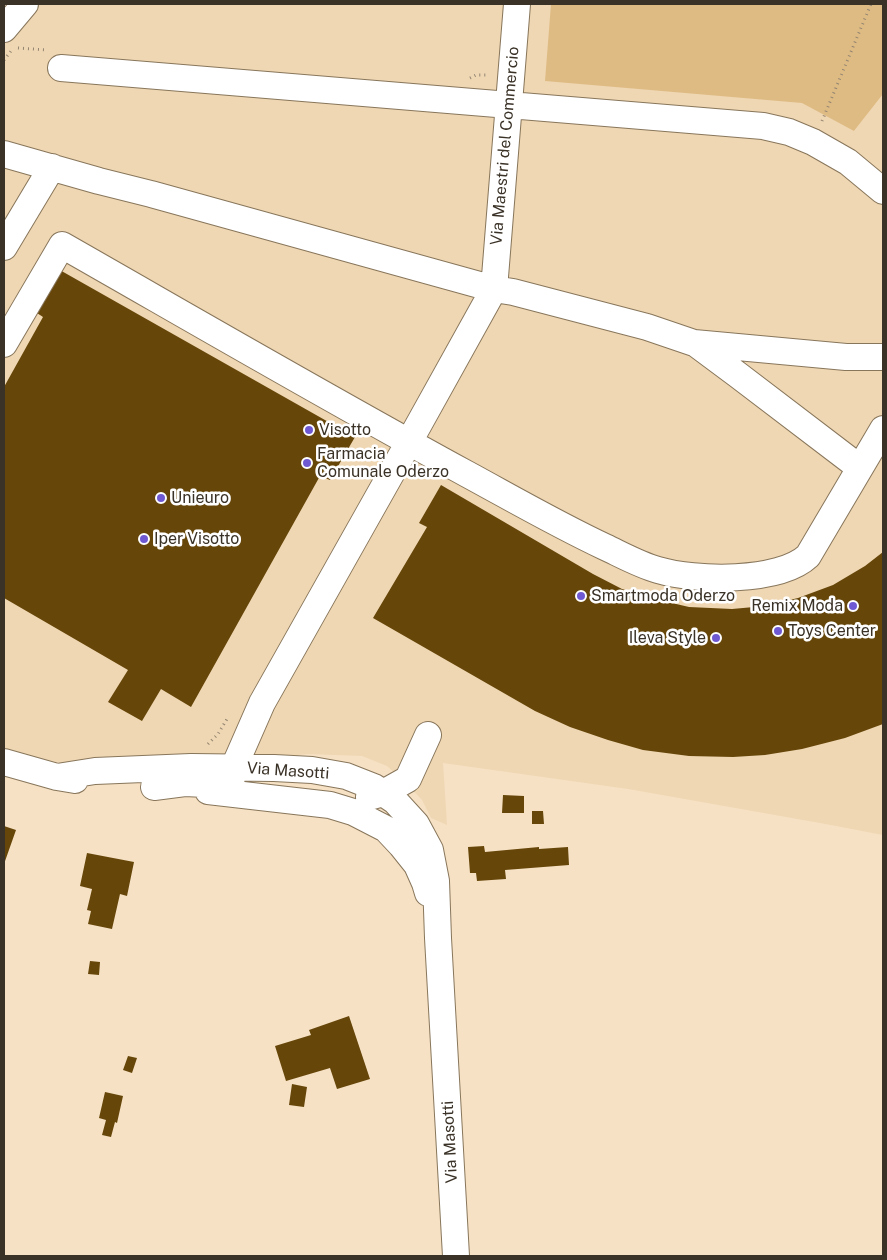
<!DOCTYPE html>
<html>
<head>
<meta charset="utf-8">
<style>
  body { margin:0 }
  #map { position:relative; width:887px; height:1260px; overflow:hidden; background:#f6e1c4; font-family:"Public Sans",sans-serif }
  canvas { display:block }
  .frame { position:absolute; inset:0; border:5px solid #3a3227; pointer-events:none }
</style>
</head>
<body>
<div id="map">
<canvas width="887" height="1260"></canvas>
<div class="frame"></div>
</div>
<script>
const g = document.querySelector('canvas').getContext('2d');
g.lineJoin = 'round';
function fillPath(path, color) { g.fillStyle = color; g.fill(path, 'evenodd'); }
function trace(path, color, width, dash) { g.strokeStyle = color; g.lineWidth = width; g.lineCap = dash ? 'butt' : 'round'; g.setLineDash(dash || []); g.stroke(path); }
function write(font, color, halo, rows, align = 'center') {
  g.font = font + ' "Public Sans",sans-serif'; g.lineWidth = 5; g.setLineDash([]); g.textBaseline = 'middle'; g.strokeStyle = halo; g.fillStyle = color; for (const [text, x, y, turn = 0] of rows) {
    g.save(); g.translate(x, y); g.rotate((+turn || 0) * Math.PI / 180); g.textAlign = isNaN(turn) ? turn : align; if (halo) g.strokeText(text, 0, 0); g.fillText(text, 0, 0); g.restore();
  }
}
const built = new Path2D(`
  M40,4H820L854,131L883,94V835L820,823L628,789L443,763L447,825L431,818L422,800L408,785L387,766L362,756L307,754L228,764L63,763L18,755L4,751V45Z`);
const green = new Path2D(`
  M551,4H883V94L854,131L802,103L545,81Z`);
const building = new Path2D(`
  M58,269L355,437L330,480L320,476L191,707L161,689L142,721L108,702L128,670L4,598V387L43,317L34,311Z
  M441,485L593,574L622,589L655,599L689,607L732,609L765,606L798,598L833,585L865,566L883,552V724L845,738L802,749L765,755L733,757L689,756L643,750L608,740L570,727L535,711L373,618L427,527L419,523Z
  M503,795L524,796V813H502Z
  M532,811H543L544,824H532Z
  M4,826L16,830L4,864Z
  M484,846L485,852L539,847V849L568,847L569,865L505,870L506,879L477,881L476,873H470L468,847Z
  M87,853L134,862L127,896L120,894L112,929L88,924L91,911L87,910L92,889L80,886Z
  M90,961L100,962L99,975L88,974Z
  M349,1016L370,1079L337,1089L330,1068L286,1081L275,1046L311,1035L309,1030Z
  M128,1056L137,1058L132,1073L123,1070Z
  M292,1084L307,1087L304,1107L289,1105Z
  M105,1092L123,1096L117,1123L115,1122L111,1137L102,1135L106,1120L99,1118Z`);
const path = new Path2D(`
  M18,48L47,50
  M4,60L11,51
  M470,78L476,75H488
  M822,121L871,4
  M208,744L218,734L227,719`);
const minor = new Path2D(`
  M4,29L25,4
  M61,68L763,126L789,132L813,142L848,162L883,191
  M4,154L99,181L151,194L494,289L513,292L647,327L694,343L846,357H883
  M4,247L52,167
  M695,343L738,375L860,468
  M4,344L62,245C197,322 331,400 467,474C513,499 558,525 605,547C622,555 640,565 658,570C695,581 779,583 808,556L883,429
  M4,762L57,777L75,780
  M57,777L95,771L191,767L274,768L312,770L346,776L374,787L395,801L416,824L430,850L436,881L438,938L456,1256
  M154,787L185,783L225,785L231,782L234,767L262,703L409,442L494,289L517,4
  M208,791L330,805L353,812L386,829L401,845L417,865L425,883L428,893
  M369,797L383,793L408,779L428,735`);
const markers = [
  [309,430,5,"#6f59d3"],
  [307,463,5,"#6f59d3"],
  [161,498,5,"#6f59d3"],
  [144,539,5,"#6f59d3"],
  [581,596,5,"#6f59d3"],
  [853,606,5,"#6f59d3"],
  [778,631,5,"#6f59d3"],
  [716,638,5,"#6f59d3"]
];
const streetNames = [
  ["Via Maestri del Commercio",505,146,-85],
  ["Via Masotti",288,771,4],
  ["Via Masotti",450,1142,-93]
];
const poiNames = [
  ["Visotto",319,430],
  ["Farmacia",317,454],
  ["Comunale Oderzo",317,472],
  ["Unieuro",171,498],
  ["Iper Visotto",154,539],
  ["Smartmoda Oderzo",591,596],
  ["Remix Moda",843,606,"right"],
  ["Toys Center",788,631],
  ["Ileva Style",706,638,"right"]
];
fillPath(built, '#efd7b3');
fillPath(green, '#dfbb84');
fillPath(building, '#664609');
trace(minor, '#88765b', 28);
trace(path, '#938571', 3, [1, 4]);
trace(minor, '#fff', 26);
for (const [x, y, r, color] of markers) { const dot = new Path2D(); dot.arc(x, y, r, 0, 2 * Math.PI); g.fillStyle = color; g.fill(dot); trace(dot, '#fff', 2); }
write('16px', '#3a3227', '#fff', streetNames);
write('16px', '#3a3227', '#fff', poiNames, 'left');
</script>
</body>
</html>
